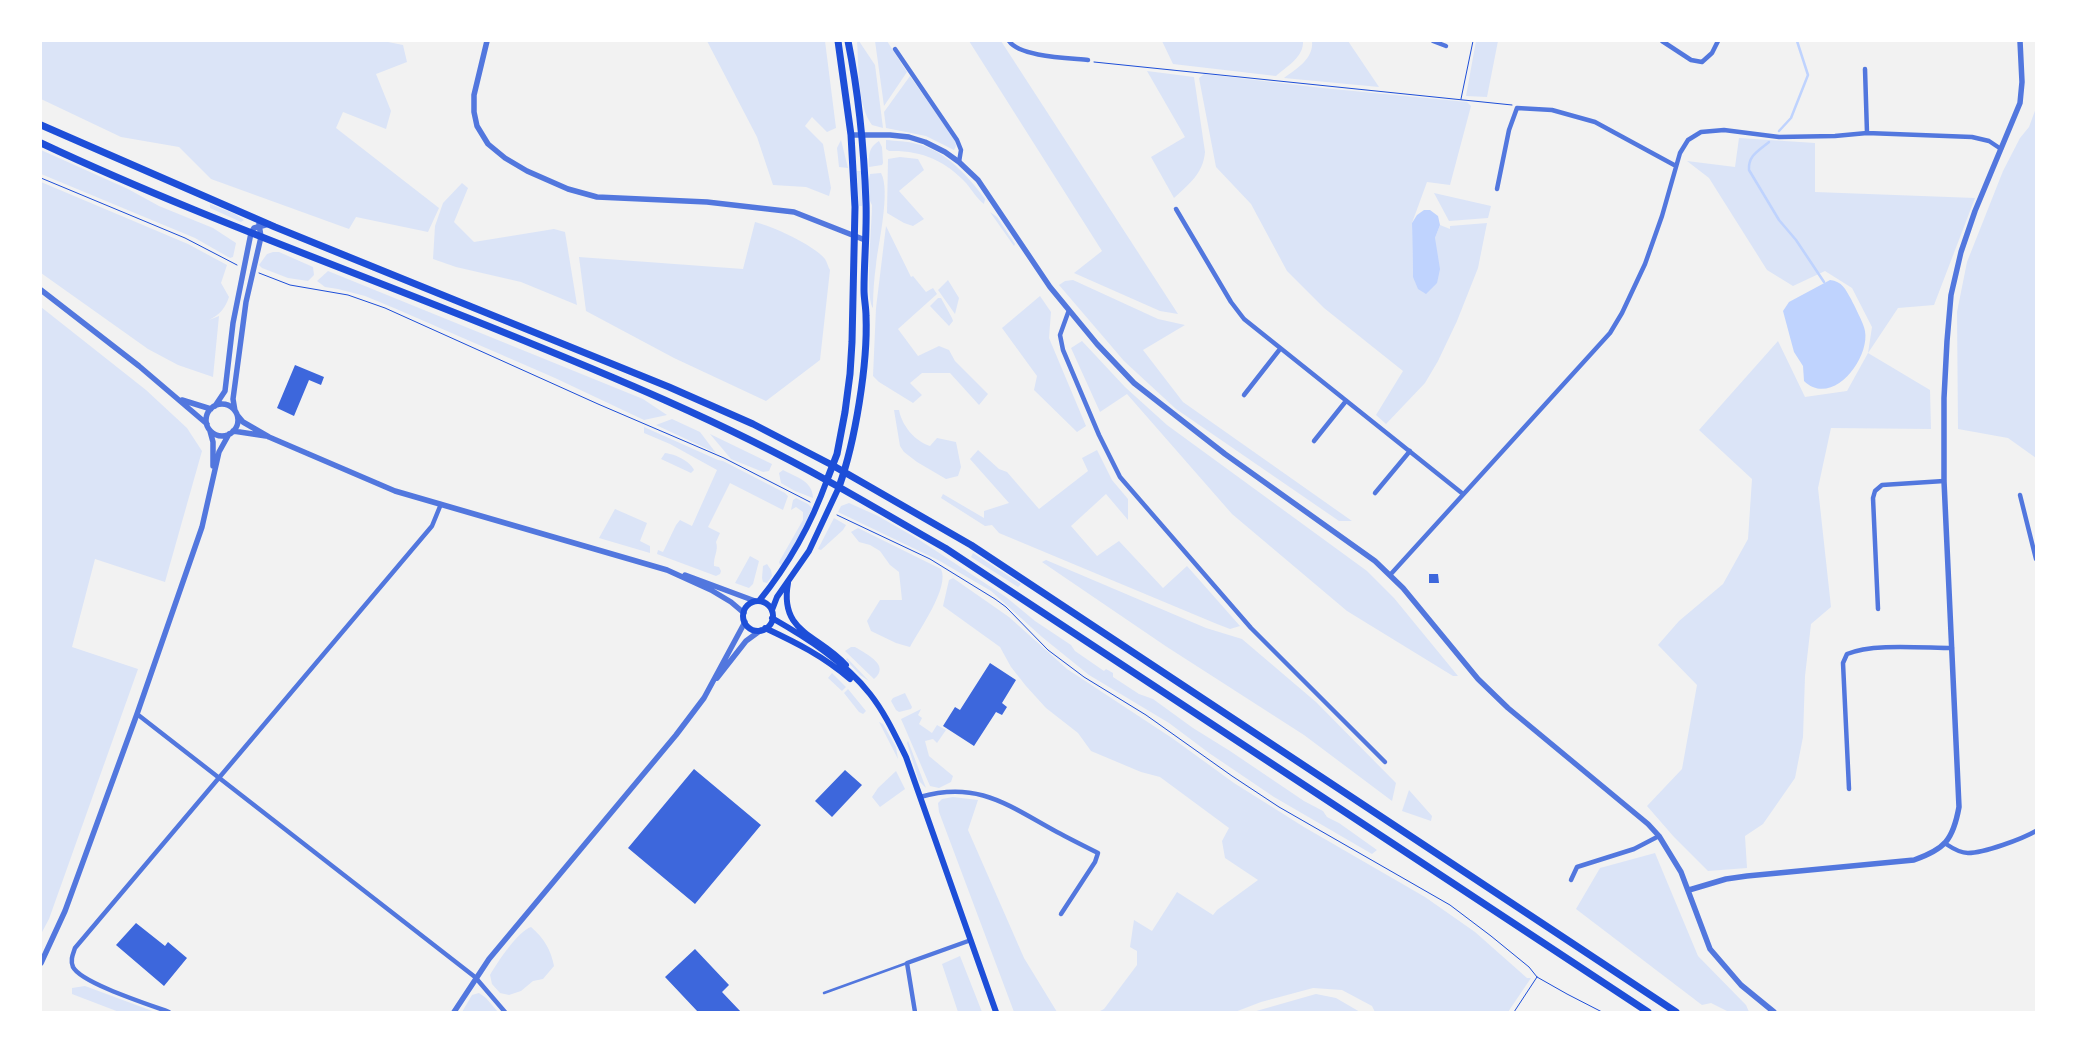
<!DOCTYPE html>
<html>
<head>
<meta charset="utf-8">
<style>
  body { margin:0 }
  #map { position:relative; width:2077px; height:1053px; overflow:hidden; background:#f2f2f2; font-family:"DejaVu Sans",sans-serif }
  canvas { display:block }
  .frame { position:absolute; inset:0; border:42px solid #fff; pointer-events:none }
</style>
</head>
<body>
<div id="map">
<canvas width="2077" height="1053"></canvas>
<div class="frame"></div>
</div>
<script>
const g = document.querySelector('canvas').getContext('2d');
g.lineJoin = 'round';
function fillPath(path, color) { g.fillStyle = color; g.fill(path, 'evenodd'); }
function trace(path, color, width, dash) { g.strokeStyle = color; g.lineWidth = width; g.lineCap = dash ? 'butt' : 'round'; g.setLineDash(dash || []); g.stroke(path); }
const green = new Path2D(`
  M41,41H383L403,45L407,62L376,74L391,111L386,129L343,112L336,128L439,208L428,232L356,217L349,229L211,179L179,147L121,137L41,99Z
  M707,41H825L836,128L827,132L812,117L805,126L823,144L831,188L829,196L806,187L773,185L757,137Z
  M857,41H859L875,65L883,128L872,125C857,105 859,67 857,41Z
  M875,41H887L907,72L884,106Z
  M969,41H1001L1178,314L1160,311L1074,273L1102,251Z
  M1162,41H1303C1304,57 1286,67 1276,76L1173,64Z
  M1312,41H1348L1379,87L1284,78C1296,69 1314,59 1312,41Z
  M1476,41H1498L1487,97L1466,96Z
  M1147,71L1194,77L1205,152C1203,174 1189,184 1174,198L1151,157L1185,137Z
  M1204,74L1323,88L1467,102L1471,106L1450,185L1427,182L1412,223L1413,277L1435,238L1440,225L1450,229V226L1487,223L1478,268L1457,321L1438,361L1425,383L1386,424L1376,415L1403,371L1324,308L1287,271L1251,204L1216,167L1199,78Z
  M910,76L955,140L956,146L954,150L926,136L886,128L884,112Z
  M2036,108V458L2008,438L1958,429L1957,312L1967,262L2003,171L2020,138L2029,127Z
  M1739,138L1815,143V192L1975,198L1934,305L1898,308L1868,353L1930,390L1931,429L1831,428L1818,488L1831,607L1811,624L1805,676L1803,737L1795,778L1763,824L1745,836L1747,868L1708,871L1674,837L1647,806L1682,769L1697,685L1658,645L1679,621L1723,584L1748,539L1752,479L1699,430L1778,341L1805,397L1847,391L1868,353L1872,327L1852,288L1825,271L1793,286L1767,270L1709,178L1687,161L1735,167Z
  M841,140L848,168L839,167L837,148Z
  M886,140C896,141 907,141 917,144C945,150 969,177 985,199L984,204C978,200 972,190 966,183C945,160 920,150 889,151L886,149Z
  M879,141L882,147L883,163L882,165L869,167C869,155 868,148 879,141Z
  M41,150L128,189L159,206L213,228L236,243L233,257L230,258L195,238L41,174Z
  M900,157L918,159L924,170L899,191L924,219L913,226L904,223L887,213L888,159Z
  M857,171H861L862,206H859Z
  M881,173C891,191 878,244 876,265C874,279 873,293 873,308C865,296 872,224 872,205C867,197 868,183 870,174Z
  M41,182L188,244L227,265L221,283L229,297C225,309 219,315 209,320L219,316L213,377L178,365L148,349L41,273Z
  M462,183L468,188L454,222L474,242L554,229L565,232L577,305L521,282L456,267L433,259L435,226L443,203Z
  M1434,193L1491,206L1488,218L1449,221Z
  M210,204L235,214L244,220L241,222L210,208Z
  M990,212L997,217L1015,244L1014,246Z
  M755,222C772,226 814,245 825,259C827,262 828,267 830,270L820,360L766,401L674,358L586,311L579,257L743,269Z
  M886,226L911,277L913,276L926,292L933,288L937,294L898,329L918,356L939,346L949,350L955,361L988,394L979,405L950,373H922L910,383L922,395L913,403L879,382L873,376L876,308Z
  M273,252H279L313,267L314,275L308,281L288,278L262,268L259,265L267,254Z
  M328,271L643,399L667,415L644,420L555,378L394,308L365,296L338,289L325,287L317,281Z
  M948,280L959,298L955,314L938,290Z
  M1073,280L1158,319L1185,325L1143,350L1183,402L1352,521H1339L1176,409L1124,361L1059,285L1065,281Z
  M1040,296L1051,312L1049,338L1086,426L1077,432L1034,390L1037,376L1002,328Z
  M938,298H941L952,318L953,321L949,326L930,306Z
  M41,307L146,390L187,428L202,451L165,582L95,559L72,647L138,669L49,919L41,934Z
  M1082,341L1125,387L1167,425L1367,571L1394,598L1458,676H1453L1347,611L1232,514L1127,394L1100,412L1071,348Z
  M894,410H899C902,426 915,441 930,446L937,438L956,442L961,467L958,476L946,479L917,462L904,452L900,446Z
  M672,419L700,432L716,453L656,425Z
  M644,427L718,460L723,461L785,493L788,496L783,510L730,483L708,527L720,533L716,542C719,550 713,557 714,566L719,567L721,571L720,574L716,576L657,554L658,550L663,552L676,525L680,520L692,526L717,470L670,444L644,433Z
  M710,434L772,464L769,471L763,472L731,459Z
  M978,450L999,469L1007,472L1039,509L1088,471L1082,458L1097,450L1112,480L1128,499V520L1106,494L1071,526L1097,556L1119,541L1163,588L1187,566L1240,626L1230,629L1217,624L999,533L992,525L985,526L941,498L943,494L984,518V511L1009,503L970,459Z
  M665,453C675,454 690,461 694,470L691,473L661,459Z
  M783,470C796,477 813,481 813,498L795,491L781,483L779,473Z
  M796,498L808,504L812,508L800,535L783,564L780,565L779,562L803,520V512L796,507L791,510L793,500Z
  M849,503L878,516L918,539L1006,597L1035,621L1071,645L1075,651L1104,671L1106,669L1113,673V677L1139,694L1153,699L1193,728L1230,751L1304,801L1323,811L1327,817L1339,823L1377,850L1372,854L1274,797L1209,753L1169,723L1089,675L1042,637L991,591L938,560L838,512L841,506Z
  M615,509L647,523L640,541L650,546V553L599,538Z
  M834,518L846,525L843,530L821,550L818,549Z
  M858,528L941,569C950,587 919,630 910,647L896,643L871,631L867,621L880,600H902L899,572L890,565L880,551L870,545L859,542L851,532Z
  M973,553L1021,584L1018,587L971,557Z
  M750,556L759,561L753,584L749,588L735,583Z
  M1046,560L1206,628L1242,639L1316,702L1396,783L1392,801L1304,735L1167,647L1042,562Z
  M767,564L771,570L772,576L767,583L763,582L762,578L763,566Z
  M953,578L1009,617L1067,669L1172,738L1234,783L1304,827L1425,897L1475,932L1527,978H1531L1508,1012H1375L1372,1006L1342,990L1313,988L1261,1002L1235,1012H1098L1104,1009L1137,965V951L1130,947L1134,920L1152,931L1177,892L1213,915L1217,910L1258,880L1225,858L1222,841L1229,828L1160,777L1141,772L1091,751L1078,733L1046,708L1026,686L1011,667L1000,647L943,606L949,580Z
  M851,647H855C866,654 891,665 874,679L845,651Z
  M847,658L869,681L860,675L846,660Z
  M832,673L846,687L842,691L828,678Z
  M848,689L866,711L863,714L859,712L844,693Z
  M905,693L912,707L911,709L899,712L896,710L891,701L893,698Z
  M921,709L918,715L922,718L919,724L932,733L937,725L946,730L937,743L933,739L925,741L929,756L953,776L951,782L939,788L930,786L901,719Z
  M879,722L883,724L896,747L898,759Z
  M908,741L926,788L919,781L907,743Z
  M896,771L905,789L880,807L872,797L878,788Z
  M1409,790L1432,816L1431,821L1402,811Z
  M953,797L978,800L968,830L1024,958L1057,1012H1014L939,812L938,803L942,799Z
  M1655,853L1698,956L1746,1005L1749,1012H1729L1711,1003L1702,1005L1576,909L1600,868Z
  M531,927C544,938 551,950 554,966L543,979L533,981L521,991L509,995L500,993L492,984L490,975C497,963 518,931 531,927Z
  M960,956L982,1012H958L942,964Z
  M85,986L155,1012H119L72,994V988Z
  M479,993L486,998L498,1012H462L472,995Z
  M1316,994L1336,998L1360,1012H1253Z`);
const water = new Path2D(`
  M1424,210H1430L1438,216L1440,225L1435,238L1440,269L1437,283L1426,294L1418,289L1413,277L1412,223L1417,215Z
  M1830,280C1842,281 1846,290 1851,299C1854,305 1865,326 1865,331C1870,359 1832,408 1804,381L1803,366L1794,352L1783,311L1789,302Z`);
const stream = new Path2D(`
  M1779,131L1791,118L1808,75L1797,41
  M1769,142C1758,151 1748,156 1749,170L1779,220L1796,240L1824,282`);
const building = new Path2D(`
  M295,365L324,377L321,385L309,380L294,416L277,408Z
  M1429,574H1438L1439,583H1429Z
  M990,663L1016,680L1002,703L1007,707L1002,715L996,712L974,746L943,726L955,707L960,710Z
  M694,769L761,825L695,904L628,848Z
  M845,770L862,785L832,817L815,801Z
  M136,923L165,946L168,942L187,958L164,986L116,945Z
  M695,949L729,985L722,992L741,1012H698L665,977Z`);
const path = new Path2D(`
  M1094,62L1512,105
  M1461,99L1473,41
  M41,178L185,238L237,265
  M259,273L290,285L348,295L385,308L598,404L724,458L810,502
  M837,515L930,559L995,599L1006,607L1048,650L1084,677L1146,715L1232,776L1279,807L1450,905L1491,936L1529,967L1537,977L1567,994L1602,1012
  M1514,1012L1537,977`);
const service = new Path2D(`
  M824,993L907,963`);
const minor = new Path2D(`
  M1009,41C1020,57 1069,58 1088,60
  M1433,41L1446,46
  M1662,41L1691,60L1702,62L1712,53L1718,41
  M895,49L957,140L961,150L959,162
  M1865,69L1867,133
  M1497,189L1509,130L1517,108L1552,110L1595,122L1676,166
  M1176,209L1231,302L1244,319L1463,494
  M1069,310L1060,335L1063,350L1099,435L1120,477L1251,628L1385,762
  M1244,395L1280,349
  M1314,441L1346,401
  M1375,493L1410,451
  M2020,495L2036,559
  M1390,575L1610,333L1622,313L1645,264L1662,216L1680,153L1688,140L1701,132L1724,130L1779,137L1835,136L1867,133L1972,137L1989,141L2001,149
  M1878,609L1873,498L1875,491L1882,485L1944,481
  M137,714L475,977L505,1012
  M1849,789L1843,663L1847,654C1872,643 1924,648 1952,648
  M920,797C978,780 1009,806 1057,832C1070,839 1084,846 1098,853L1095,862L1061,914
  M1946,844C1952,848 1960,853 1968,853C1984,853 2022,839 2036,831
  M1571,880L1577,867L1634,849L1659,836
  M169,1012C150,1005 81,983 73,967C70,960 73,954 75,948L432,526L441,504
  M915,1012L907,963L971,940`);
const tertiary = new Path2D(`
  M487,41L474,95V112L477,126L488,144L505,158L527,171L568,189L597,197L707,202L794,212L865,240
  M851,135H890L909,137L925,142L945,152L959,162L978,180L1050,287L1097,344L1134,383L1225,454L1375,561L1403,588L1478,679L1508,708L1648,824L1659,836L1681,872L1710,949L1741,985L1774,1012
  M41,290L139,366L207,424
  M182,400L211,409
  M206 420a16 16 0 1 1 32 0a16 16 0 1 1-32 0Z
  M215,406L225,391L233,323L251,233L254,228L269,224
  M235,411L233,399L246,302L261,237L259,224
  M238,416L243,422L269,437L395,491L667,570L711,590L731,602L744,613
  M210,431L213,442V466
  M233,431L266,436
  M685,575L755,601
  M717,678L746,641L761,630
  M1689,890L1726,879L1747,876L1914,860C1945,849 1953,840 1959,807L1944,481V398L1947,341L1951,295L1961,252L1975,211L2020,103L2022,82L2020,41
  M41,963L65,911L137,714L202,527L219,452L229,434
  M454,1012L489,959L676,735L704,698L745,622`);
const secondary = new Path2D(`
  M788,583C779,633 818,634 846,665
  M759,601C789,564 811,525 827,480
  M743 616a15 15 0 1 1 30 0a15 15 0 1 1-30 0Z
  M772,610L777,597L809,551L839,487
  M772,618C807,638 845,662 870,694C885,713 895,735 906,757L996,1012
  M765,628C797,643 823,656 850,679`);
const primary = new Path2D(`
  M41,125L275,227L669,387L753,424L832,465L971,545L1676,1012
  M41,143C190,213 345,268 498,330C609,375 723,422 828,481C868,503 906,526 945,548L1648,1012
  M827,480L837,454L845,412L850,374L852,342L855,207L851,135L838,41
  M839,487C855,442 868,364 866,316C866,307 864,299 864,290C864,261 867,231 866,203C864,148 859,95 848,41`);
fillPath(green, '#dbe4f7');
fillPath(water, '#bfd3fe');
trace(stream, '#bfd3fe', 2.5);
fillPath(building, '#3d67dc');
trace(path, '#1d4ed8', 1);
trace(service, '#5277de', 2.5);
trace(minor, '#5277de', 4.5);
trace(tertiary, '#5277de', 5.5);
trace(secondary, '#1d4ed8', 6);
trace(primary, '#1d4ed8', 7);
</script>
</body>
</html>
